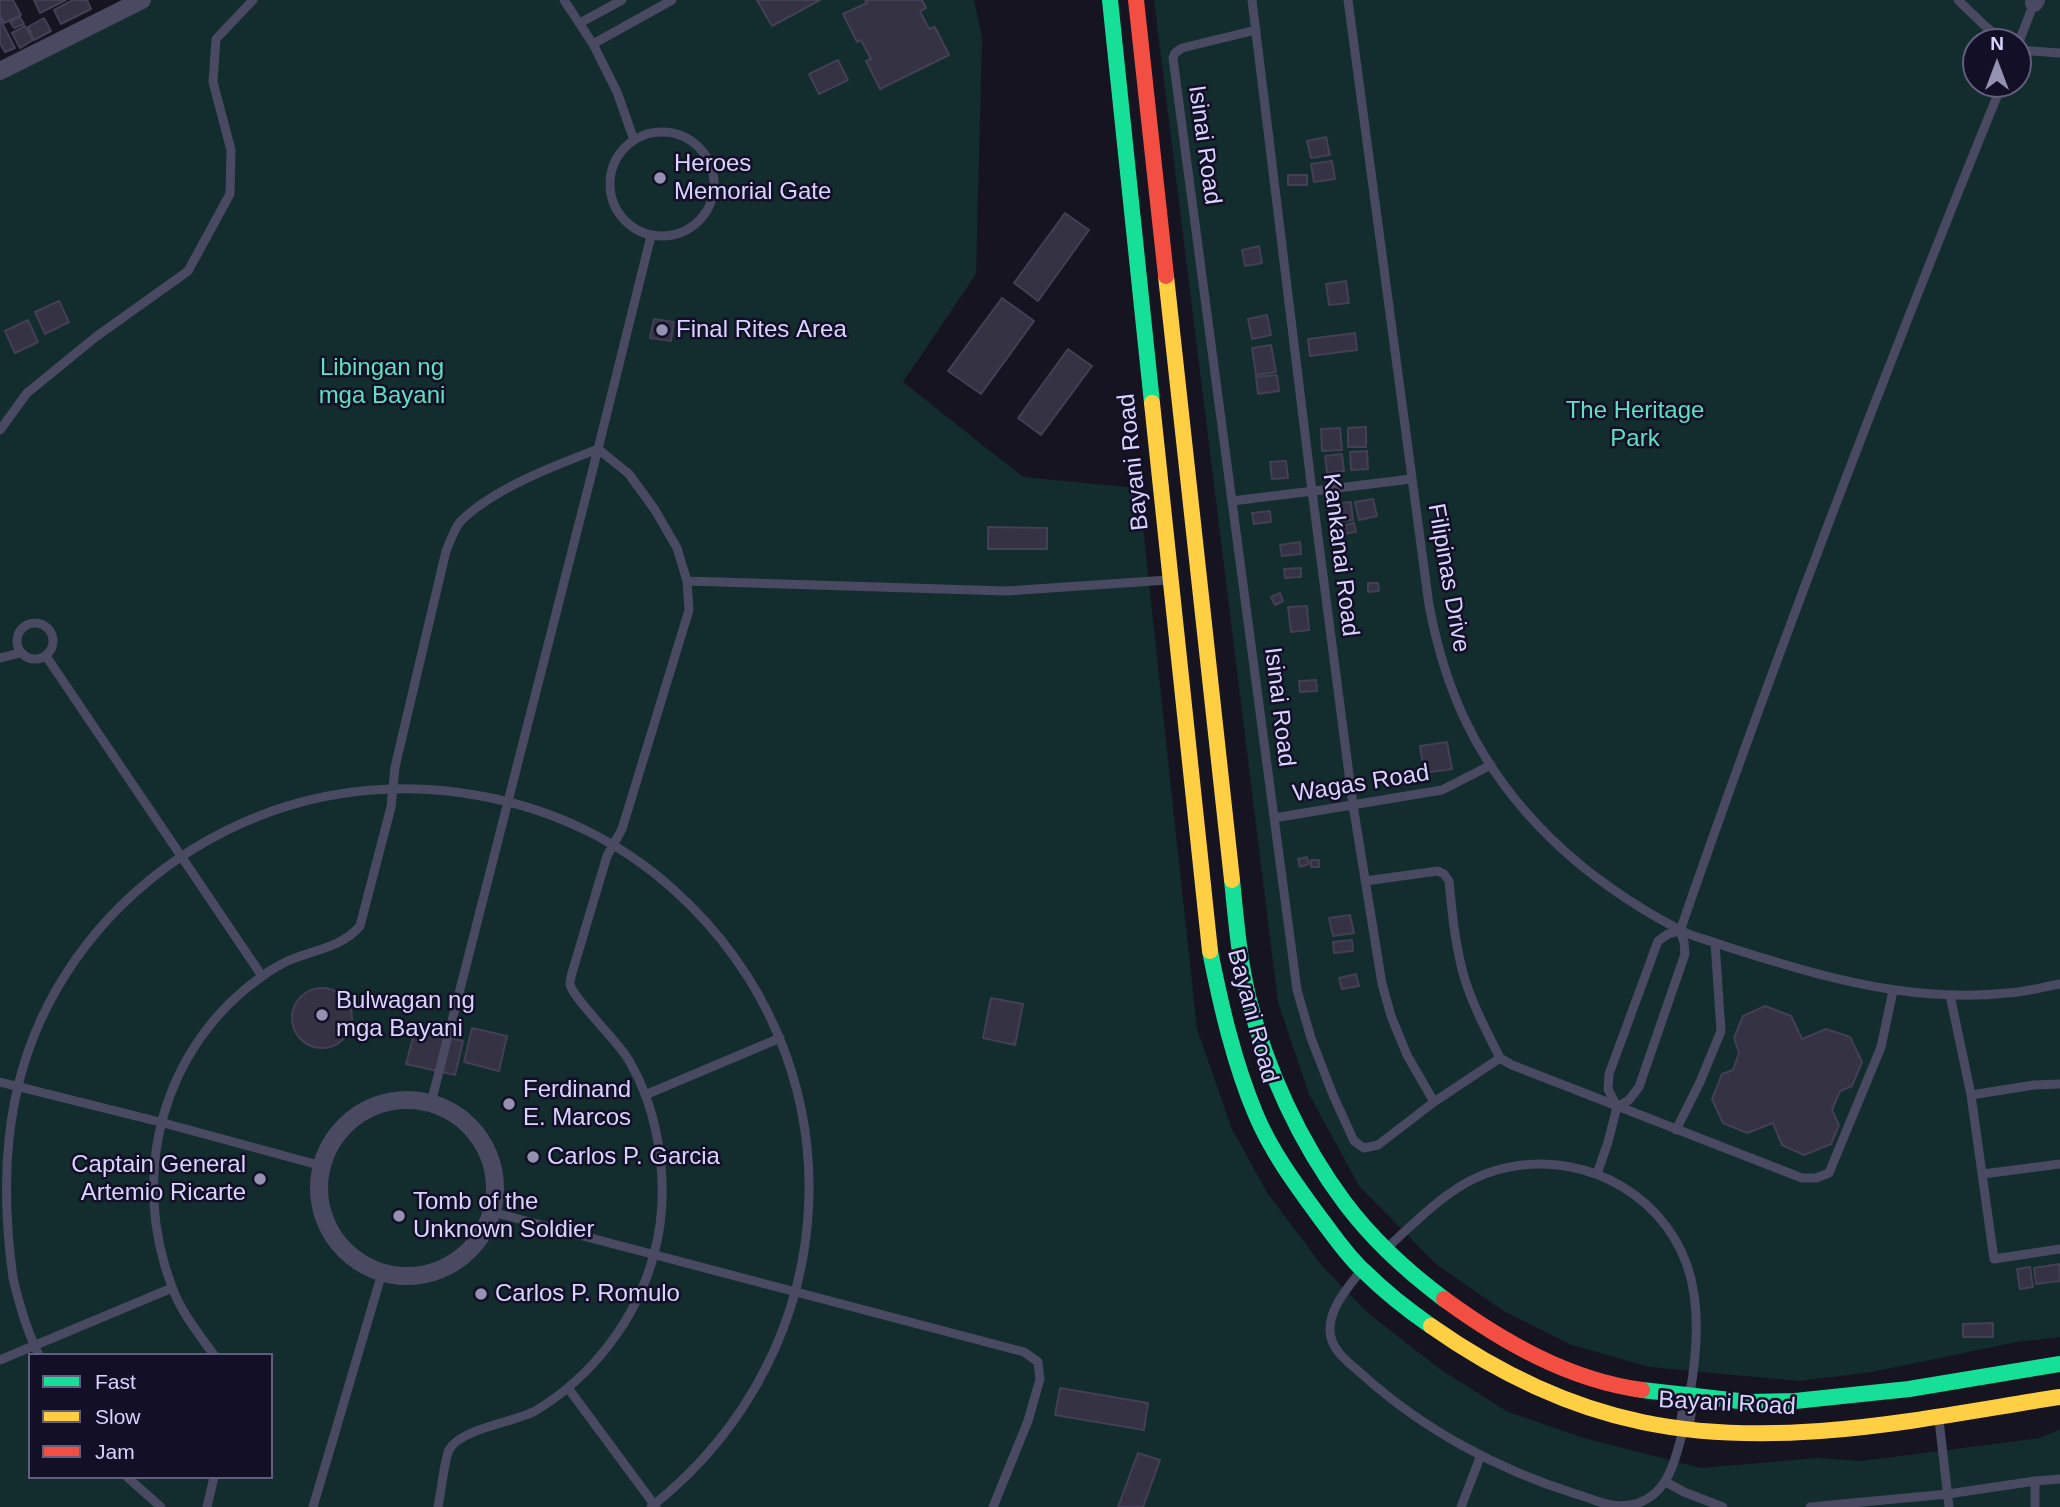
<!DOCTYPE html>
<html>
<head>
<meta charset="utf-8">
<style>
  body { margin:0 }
  #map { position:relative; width:2060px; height:1507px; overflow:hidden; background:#161421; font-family:Helvetica,sans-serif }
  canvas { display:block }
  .legend { position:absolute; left:28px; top:1353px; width:245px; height:126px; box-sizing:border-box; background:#130f26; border:2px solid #625e7d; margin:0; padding:9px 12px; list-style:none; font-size:21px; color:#d9d4ff }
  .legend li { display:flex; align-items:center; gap:14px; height:35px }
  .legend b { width:35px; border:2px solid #625e7d }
  .north { position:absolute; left:1962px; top:28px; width:70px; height:70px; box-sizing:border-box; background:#130f26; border:2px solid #625e7d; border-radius:50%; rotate:0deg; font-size:19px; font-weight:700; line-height:28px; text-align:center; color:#d9d4ff }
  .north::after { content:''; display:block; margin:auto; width:24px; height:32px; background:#9591b1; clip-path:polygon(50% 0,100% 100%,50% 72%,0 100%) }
</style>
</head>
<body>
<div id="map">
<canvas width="2060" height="1507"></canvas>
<ul class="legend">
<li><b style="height:9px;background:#16e098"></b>Fast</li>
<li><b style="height:9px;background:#ffcf43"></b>Slow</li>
<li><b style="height:9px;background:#f24e42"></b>Jam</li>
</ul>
<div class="north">N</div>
</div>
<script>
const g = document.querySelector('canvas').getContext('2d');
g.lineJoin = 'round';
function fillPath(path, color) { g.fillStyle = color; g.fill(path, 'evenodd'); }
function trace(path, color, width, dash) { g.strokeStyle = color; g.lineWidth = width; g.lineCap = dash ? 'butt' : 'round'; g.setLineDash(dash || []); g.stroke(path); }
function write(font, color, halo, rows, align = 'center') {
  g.font = font + ' Helvetica,sans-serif'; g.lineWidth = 5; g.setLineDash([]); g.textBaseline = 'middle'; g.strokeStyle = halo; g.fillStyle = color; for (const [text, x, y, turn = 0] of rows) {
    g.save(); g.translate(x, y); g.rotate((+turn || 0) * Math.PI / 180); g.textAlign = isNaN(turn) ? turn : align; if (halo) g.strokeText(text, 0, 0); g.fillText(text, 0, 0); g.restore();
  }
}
const green = new Path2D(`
  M133,0H974L982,37L976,274L903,382L1023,477L1136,488L1143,527L1197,1029L1232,1129L1268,1194L1323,1267L1369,1314L1440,1369L1508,1412L1584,1438L1701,1468L1817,1458L1861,1461L2040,1438L2060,1429V1507H0V67ZM30,1355H271V1477H30Z
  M1154,0H2060V1337L2017,1342L1872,1372L1799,1381L1649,1367L1572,1345L1502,1310L1436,1264L1359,1186L1309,1094L1278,1002ZM1976,42H2018V84H1976Z`);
const building = new Path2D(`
  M0,0H13L21,15L4,23L0,16Z
  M34,0H66L40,13Z
  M73,0H87L91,9L61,24L54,10Z
  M757,0H820L772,26Z
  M865,0H922L926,8L920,11L929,29L935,27L949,55L880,89L866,61L871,59L861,40L857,42L843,14L867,3Z
  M20,17L24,24L14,28L10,22Z
  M44,18L51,31L34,40L28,27Z
  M0,19L15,48L5,52L0,43Z
  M25,26L33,40L20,48L12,33Z
  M838,60L848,80L819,94L809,74Z
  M1326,137L1330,155L1311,158L1307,141Z
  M1332,161L1335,179L1314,182L1311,164Z
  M1288,175H1307V185H1288Z
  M1065,213L1089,230L1038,301L1014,283Z
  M1259,246L1262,263L1245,266L1242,250Z
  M1346,281L1349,303L1329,305L1326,284Z
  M1002,298L1034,321L981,394L948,371Z
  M59,301L69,322L45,334L35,312Z
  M1267,315L1271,335L1252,339L1248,319Z
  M654,319L674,322L671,341L650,338Z
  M28,320L38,342L15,353L5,331Z
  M1355,333L1357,350L1310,356L1308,339Z
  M1271,345L1276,372L1256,375L1252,348Z
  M1068,349L1092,366L1041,435L1018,418Z
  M1277,375L1279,391L1258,394L1256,377Z
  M1366,427V447H1348V428Z
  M1340,428L1342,450L1322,451L1321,429Z
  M1367,451L1368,469L1351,470L1350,452Z
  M1342,454L1344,471L1327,473L1325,456Z
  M1286,461L1288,478L1272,479L1270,462Z
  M1373,499L1377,516L1359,520L1355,502Z
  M1351,502L1353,520L1334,522L1332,504Z
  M1270,511L1271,522L1254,524L1252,513Z
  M1354,523L1356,532L1337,535L1335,527Z
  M988,527L1047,528V549H988Z
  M1300,542L1301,554L1282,556L1280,545Z
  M1301,568V577L1285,578L1284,569Z
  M1368,583H1378L1379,591L1368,592Z
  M1280,593L1283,601L1275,605L1271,597Z
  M1307,606L1309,630L1291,632L1288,607Z
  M1316,680L1317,691L1300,692L1299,681Z
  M1447,742L1452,769L1424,773L1420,746Z
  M1307,857L1309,864L1300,867L1298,859Z
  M1311,860H1319V867H1311Z
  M1350,915L1354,933L1333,936L1329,918Z
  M1352,940L1353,951L1334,953L1333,942Z
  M1356,974L1359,986L1342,989L1339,978Z
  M292 1018a30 30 0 1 1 60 0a30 30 0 1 1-60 0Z
  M991,998L1023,1004L1015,1045L983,1038Z
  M1765,1006L1791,1016L1802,1039L1826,1029L1850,1037L1862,1062L1852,1086L1840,1091L1832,1110L1839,1125L1831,1144L1804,1155L1782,1145L1773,1123L1747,1133L1723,1123L1712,1099L1722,1074L1733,1070L1739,1053L1734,1038L1743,1016Z
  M472,1028L507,1036L499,1071L464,1062Z
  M415,1030L463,1041L455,1075L406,1064Z
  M2059,1264L2060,1281L2036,1284L2034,1268Z
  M2030,1267L2033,1287L2020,1289L2017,1269Z
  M1993,1323V1337H1963V1324Z
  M1060,1388L1148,1403L1144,1430L1055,1415Z
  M1138,1453L1160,1460L1143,1507H1118Z`);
const lane = new Path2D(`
  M564,0L593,44L617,92L634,140
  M1252,0L1312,491L1353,805L1382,984L1391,1016L1407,1055L1434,1102
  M1348,0L1429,605C1437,647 1449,688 1468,726C1513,816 1589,882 1678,929C1688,935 1701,938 1713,942C1736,950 1759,957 1783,964C1856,986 1931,1001 2008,993C2025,992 2043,987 2060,984
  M1958,0L1984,25L2005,42
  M580,23L622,0
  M1256,30L1182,48L1175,53L1173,58L1297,990L1311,1038L1333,1095L1354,1141L1364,1148L1378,1145L1434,1102L1500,1058
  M593,44L672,0
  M2018,44L2034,3
  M2018,50L2060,53
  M610 184a52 52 0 1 1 104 0a52 52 0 1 1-104 0Z
  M0,430L27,393L97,336L188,271L230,194L231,150L213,82L216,39L253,0
  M1232,501L1411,479
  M687,581L1006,591L1168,580
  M17 641a18 18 0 1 1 36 0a18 18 0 1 1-36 0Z
  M46,656L262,976
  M0,658L20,653
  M1274,818L1442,790L1491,765
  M1365,881L1438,871L1444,874L1449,881C1452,912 1455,943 1463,973C1471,1002 1486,1030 1500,1058
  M1950,995L1971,1095L1994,1259L2060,1249
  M1500,1058L1512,1065L1802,1178H1816L1829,1173L1881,1047L1893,991
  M0,1082L160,1122L322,1166
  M645,1095L780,1038
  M1971,1095L2034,1085L2060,1084
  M431,1103L598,449L651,236
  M1617,1107L1629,1100L1639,1087L1685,954L1684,942L1680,931C1779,645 1888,364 2002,84
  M1676,1130L1700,1082L1721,1031L1715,943
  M1597,1174L1608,1142L1617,1107L1608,1089L1609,1074L1658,941L1668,934L1680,931
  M1983,1174L2060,1164
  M492,1212L1024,1352L1038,1362L1040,1379L1028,1421L993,1507
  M1389,1246C1421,1217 1453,1182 1497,1170C1575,1148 1659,1188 1687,1265C1701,1305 1697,1353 1690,1393
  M1361,1271C1346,1289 1323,1316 1332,1341C1338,1356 1353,1366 1364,1376C1424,1430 1499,1470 1576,1494C1587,1497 1600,1503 1611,1505C1623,1507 1637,1505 1647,1499C1671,1485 1676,1455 1683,1431
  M39,1355C27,1331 19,1304 13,1278C0,1184 4,1090 48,1005C93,918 168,852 259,816C330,788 407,782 481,796C553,809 620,841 674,890C864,1061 851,1349 651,1507
  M214,1355C198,1333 181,1312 172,1287C129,1174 162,1048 261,977C272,969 286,961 298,957C320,949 344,945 360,926L391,807L395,767L446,551C450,542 454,529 460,522C492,489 556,465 598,449L629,474L655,510L677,548L687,581L689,610L622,829L607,856L572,973C571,977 570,980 570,984C572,998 618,1041 628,1059C661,1114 671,1192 654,1254C637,1319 592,1377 535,1411C515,1422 459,1429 449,1450C444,1461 441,1493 438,1507
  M0,1360L172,1288
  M568,1388L656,1507
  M1939,1420L1949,1507
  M127,1477L161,1507
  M2035,1481V1507
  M1666,1482L1684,1492L1723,1507
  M207,1507L214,1477
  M313,1507L382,1273
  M1461,1507L1481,1455
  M1810,1507L1948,1494L2035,1481L2060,1479`);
const street = new Path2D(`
  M2034,3L2036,0
  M0,71L142,0
  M319 1188a88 88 0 1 1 176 0a88 88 0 1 1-176 0Z
  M1684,1429L1690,1394`);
const fast = new Path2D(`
  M1110,0L1152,403
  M1232,880C1236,919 1239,958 1248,996C1266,1069 1300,1143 1345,1203C1372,1239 1408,1272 1444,1299
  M1210,951C1221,1006 1234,1063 1256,1115C1272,1153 1297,1186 1321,1219C1335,1237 1348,1257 1365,1272C1385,1292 1408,1310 1431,1326
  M1642,1390L1748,1402L1795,1401L1909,1389L2060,1364`);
const slow = new Path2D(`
  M1166,276L1232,880
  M1152,403L1210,951
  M1431,1326C1495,1371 1565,1406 1642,1422C1780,1451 1924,1418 2060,1397`);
const jam = new Path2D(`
  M1136,0L1166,276
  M1444,1299C1503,1342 1569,1380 1642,1390`);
const markers = [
  [660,178,7,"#9591b1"],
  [662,330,7,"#9591b1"],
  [322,1015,7,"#9591b1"],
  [509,1104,7,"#9591b1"],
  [533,1157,7,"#9591b1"],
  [260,1179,7,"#9591b1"],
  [399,1216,7,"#9591b1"],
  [481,1294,7,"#9591b1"]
];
const streetNames = [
  ["Isinai Road",1204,145,82],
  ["Bayani Road",1134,462,-96],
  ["Kankanai Road",1340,555,83],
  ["Filipinas Drive",1448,578,80],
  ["Isinai Road",1279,707,83],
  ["Wagas Road",1361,784,-9],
  ["Bayani Road",1252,1016,75],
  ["Bayani Road",1727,1404,3]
];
const poiNames = [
  ["Heroes",674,164],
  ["Memorial Gate",674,192],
  ["Final Rites Area",676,330],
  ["Bulwagan ng",336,1001],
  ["mga Bayani",336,1029],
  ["Ferdinand",523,1090],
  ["E. Marcos",523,1118],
  ["Carlos P. Garcia",547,1157],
  ["Captain General",246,1165,"right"],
  ["Artemio Ricarte",246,1193,"right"],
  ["Tomb of the",413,1202],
  ["Unknown Soldier",413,1230],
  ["Carlos P. Romulo",495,1294]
];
const parkNames = [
  ["Libingan ng",382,368],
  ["mga Bayani",382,396],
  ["The Heritage",1635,411],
  ["Park",1635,439]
];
fillPath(green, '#132c2d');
fillPath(building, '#343243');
trace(building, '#433f54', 2);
trace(lane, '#4a4962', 9);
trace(street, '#4a4962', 18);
trace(fast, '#16e098', 16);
trace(slow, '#ffcf43', 16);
trace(jam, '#f24e42', 16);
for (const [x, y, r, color] of markers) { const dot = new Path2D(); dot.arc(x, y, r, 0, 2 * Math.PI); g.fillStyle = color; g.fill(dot); trace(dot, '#130f26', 2.5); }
write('24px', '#d9d4ff', '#130f26', streetNames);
write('24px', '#d9d4ff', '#130f26', poiNames, 'left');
write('24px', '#5fe0c0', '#130f26', parkNames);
</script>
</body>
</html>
